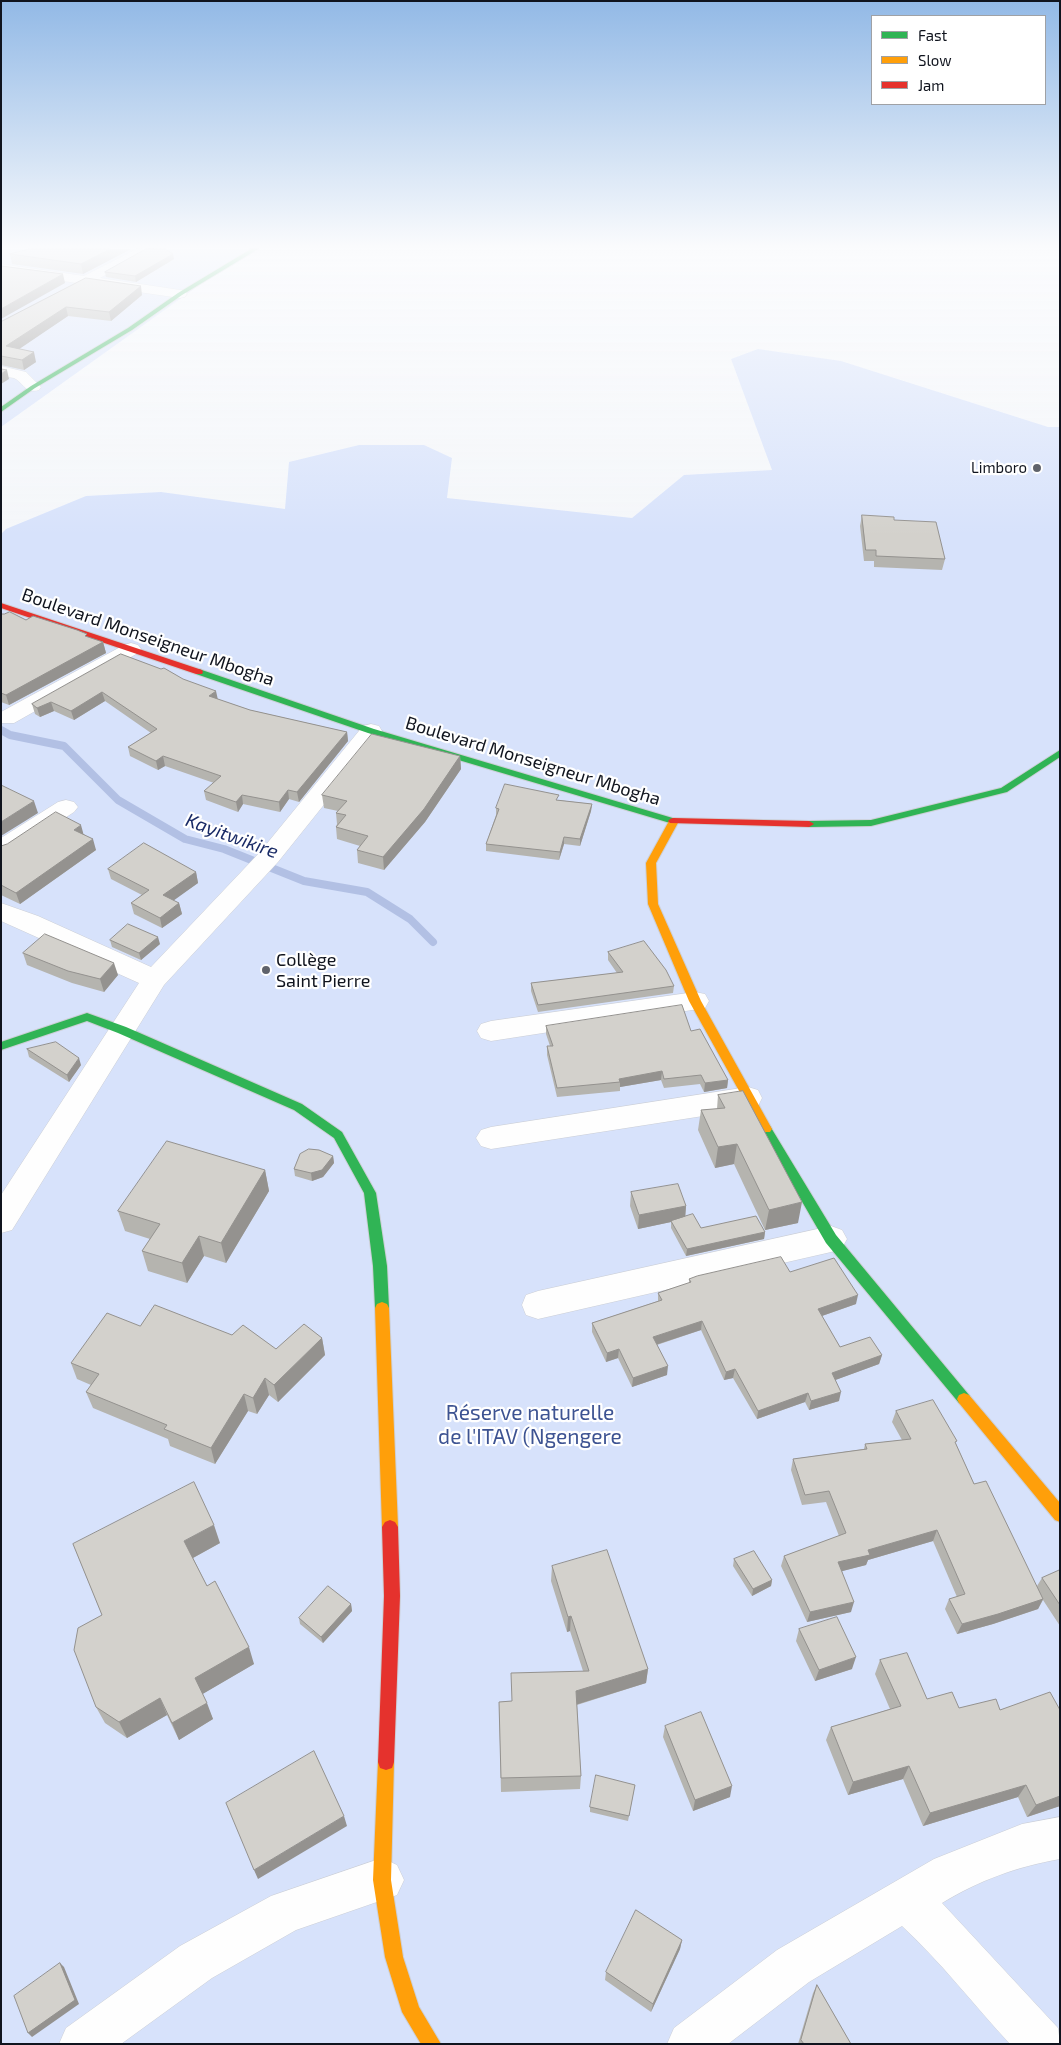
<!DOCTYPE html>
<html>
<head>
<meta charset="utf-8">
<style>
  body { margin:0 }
  #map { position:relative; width:1061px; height:2045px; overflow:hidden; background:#f5f7fa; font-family:"Exo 2",sans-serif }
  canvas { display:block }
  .frame { position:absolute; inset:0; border:2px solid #10141e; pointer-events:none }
  .legend { position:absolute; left:871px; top:15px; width:175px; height:90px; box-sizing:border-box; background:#fff; border:1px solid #9fa1a5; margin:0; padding:6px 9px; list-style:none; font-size:15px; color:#10141e }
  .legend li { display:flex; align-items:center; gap:10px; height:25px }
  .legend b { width:25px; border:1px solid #9fa1a5 }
</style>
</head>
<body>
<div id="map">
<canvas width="1061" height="2045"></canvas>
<div class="frame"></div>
<ul class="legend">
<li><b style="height:6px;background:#30b455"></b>Fast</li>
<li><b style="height:6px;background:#ff9f0a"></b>Slow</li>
<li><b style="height:6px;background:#e5322d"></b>Jam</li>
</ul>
</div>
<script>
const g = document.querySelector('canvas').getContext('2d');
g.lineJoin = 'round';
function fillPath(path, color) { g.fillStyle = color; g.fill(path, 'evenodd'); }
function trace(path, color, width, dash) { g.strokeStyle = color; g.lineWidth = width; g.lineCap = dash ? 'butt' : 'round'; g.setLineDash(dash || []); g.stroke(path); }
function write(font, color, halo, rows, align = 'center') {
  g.font = font + ' "Exo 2",sans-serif'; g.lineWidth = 4.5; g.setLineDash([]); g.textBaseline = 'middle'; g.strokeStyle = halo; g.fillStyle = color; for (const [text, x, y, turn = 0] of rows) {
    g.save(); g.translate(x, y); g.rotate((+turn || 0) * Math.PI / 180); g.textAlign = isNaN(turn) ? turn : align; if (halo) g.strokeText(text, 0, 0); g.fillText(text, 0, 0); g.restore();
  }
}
const green = new Path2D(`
  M1,249H250L1,427Z
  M758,349L841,361L1048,427H1060V2044H1V534L6,529L86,496L161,492L285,509L289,462L359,445H424L452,458L447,498L632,518L684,475L772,470L731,359Z`);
const stream = new Path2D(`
  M1,730L10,735L64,746L118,800L185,839L224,849L304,881L367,892L410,919L433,942`);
const street = new Path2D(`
  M137,249H154L100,278L180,290L185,291L187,294L185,297L180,298L1,272V264L84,276Z
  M1,366L26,372L41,387L39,390C25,394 24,383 14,378C10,377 5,377 1,376Z
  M131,643L138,645L141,649L138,653L14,723H1V712L124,645Z
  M371,724L379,726L382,731L379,736L278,862L164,985L12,1230L1,1233V1195L139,983L1,921V903L38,916L151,967L260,852L363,726Z
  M66,800L74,802L78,807L74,812L10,854L1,857V838L58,802Z
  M695,992L705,994L709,1001L705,1008L491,1041L481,1038L477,1031L481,1024L491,1021Z
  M748,1087L758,1090L762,1098L758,1106L748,1109L491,1149L481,1146L476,1138L481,1130L491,1127Z
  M831,1226L842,1230L847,1239L842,1248L831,1252L538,1319L526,1315L522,1305L526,1295L538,1291Z
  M1060,1817V1859C1016,1867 980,1880 942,1903L1058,2028L1060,2044H1010C974,2005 941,1962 902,1926L809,1982L728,2044H667L674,2028L777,1950L934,1859L1022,1824Z
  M382,1858L397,1865L404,1880L397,1895L296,1930L212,1978L121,2044H59L66,2028L180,1946L271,1896Z`);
const fast = new Path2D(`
  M251,249H258L182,295L132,330L35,388L1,412V407L31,386L128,328L178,293Z
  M199,669L374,729L676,819L678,821L673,824L670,823L368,733L196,674V670Z
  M1060,750V757L1007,792L871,826L809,827L804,824L809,821L871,820L1001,788Z
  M87,1013L126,1027L302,1104L342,1132L376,1193L387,1266L389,1308L387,1312L382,1314L377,1312L375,1308L373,1266L364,1193L334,1138L294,1110L118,1033L87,1021L1,1050V1042Z
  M766,1124L770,1126L836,1235L969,1395L971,1399L969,1403L964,1405L959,1403L826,1243L760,1129L762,1126Z`);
const slow = new Path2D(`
  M674,818L679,821L656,863L658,904L701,1001L772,1129L770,1132H762L689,1001L648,904L646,863L669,821Z
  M382,1302L387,1304L389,1308L398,1527L395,1532L390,1534L385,1532L382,1527L375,1308L377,1304Z
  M964,1393L969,1395L1060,1503V1522L1055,1520L959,1403L957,1399L959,1395Z
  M386,1754L392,1756L394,1762L391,1880L403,1957L419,2007L441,2044H421L402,2012L385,1957L373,1880L378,1762L380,1756Z`);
const jam = new Path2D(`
  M1,603L202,670L203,672L202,674H196L1,608Z
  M673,818L809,821L814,824L809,827L670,823L668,821L670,819Z
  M390,1520L395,1522L398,1527L400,1596L394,1762L392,1768L386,1770L380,1768L378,1762L384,1596L382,1527L385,1522Z`);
const wall = new Path2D(`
  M131,249L83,274L12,264L10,254Z
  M174,259L136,282L106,277L105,272Z
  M86,278L142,295L111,321L68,316L18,349L36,362L24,370L1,365V322Z
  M862,515L894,520L945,559L942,570L874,567V561H864L860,526Z
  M1,614L87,637L103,642L106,653L9,705L1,702Z
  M121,654L217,699L250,710L347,732L348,741L299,802L289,799L280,812L243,804L238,812L206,800L204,791L214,783L165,766L158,770L130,756L128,747L151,733L105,701L74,720L54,711L40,717L35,714L32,704Z
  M460,756L461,769L425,822L384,870L358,863L357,850L360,846L337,839L336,827L337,824L336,813L338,811L324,808L322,795Z
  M558,800L592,804L591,811L580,846L564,844L559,860L486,851V844L496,815V808Z
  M84,834L96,850L20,904L1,895V846Z
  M108,869L196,872L198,883L173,900L179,903L182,914L162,928L134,914L131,903L142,895L111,879Z
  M110,940L160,944L141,960L112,947Z
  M608,952L674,986L673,993L538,1012L531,991V983L617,973L608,960Z
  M23,953L118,975L104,992L72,983L27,965Z
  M546,1026L691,1031L728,1080L727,1088L704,1092L700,1084L664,1088L661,1080L620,1087V1091L557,1097L547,1055V1046H550L546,1034Z
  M27,1049L81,1065L69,1082L29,1057Z
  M718,1095L798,1223L765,1230L734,1164L715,1168L698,1130L701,1110L717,1109Z
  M333,1156L334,1163L323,1177L312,1181L295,1176L294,1169Z
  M265,1170L269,1191L226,1263L204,1256L187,1283L148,1271L142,1251L150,1239L125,1231L118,1211Z
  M631,1192L686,1206L685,1217L701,1228L765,1232L764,1239L686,1256L671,1228V1222L638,1229L630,1206Z
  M790,1272L856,1304L822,1316L840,1347L882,1355L879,1364L835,1380L839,1401L809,1410L805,1402L757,1419L733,1378L724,1380L701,1330L657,1345L667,1375L632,1387L618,1358L606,1362L592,1332V1323L658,1301V1293L689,1283V1279Z
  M140,1326L232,1335L276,1349L322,1338L325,1355L278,1402L269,1395L257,1414L248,1411L215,1464L170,1446L168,1439L93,1408L86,1392L91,1385L77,1379L71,1363Z
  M896,1411L956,1444L974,1484L1037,1586L1042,1578L1060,1570V1626L1043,1600L1038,1609L993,1624L957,1634L945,1609L949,1599L957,1597L933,1541L868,1560L866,1565L842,1571L851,1612L807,1622L781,1566L784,1556L839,1536L826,1502L802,1505L791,1470L793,1459L864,1449L865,1444L902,1440L892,1422Z
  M220,1543L193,1558L207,1586L254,1664L202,1694L213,1719L179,1740L167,1715L127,1738L105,1723L96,1707L102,1615L73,1544Z
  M734,1559L772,1580L771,1586L752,1596L733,1566Z
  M552,1566L648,1669L646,1683L577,1705L581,1776L580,1789L501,1792L499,1702L512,1701L583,1671L570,1631L567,1632L551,1581Z
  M351,1604L352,1611L323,1643L300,1624L299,1618Z
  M799,1629L852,1669L815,1681L796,1641Z
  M880,1660L927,1699L959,1708L1000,1710H1060V1806L1027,1817L1018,1797L923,1826L903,1779L848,1795L826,1740L831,1727L890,1709L875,1674Z
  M665,1726L730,1797L693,1811L663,1737Z
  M635,1785L628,1821L590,1812V1807Z
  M682,1940L680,1949L651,2012L605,1980L606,1972Z
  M817,1985L851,2044H798L813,1993Z`);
const shadedWall = new Path2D(`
  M110,249H131L83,274L81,264Z
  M173,254L174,259L136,282L135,276Z
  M63,274L65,283L1,319V309Z
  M141,286L142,295L111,321L109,312Z
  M66,307L68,316L9,356L6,346Z
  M34,352L36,362L24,370L22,360Z
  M7,370L9,379L1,384V374Z
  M103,642L106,653L9,705L6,695Z
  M216,691L218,700L209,696Z
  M102,692L105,701L74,720L71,711Z
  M51,702L54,711L40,717L37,708Z
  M347,732L348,741L299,802L297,792Z
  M163,756L165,766L158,770L156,761Z
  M460,756L461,769L425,822L384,870L383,857Z
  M288,790L289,799L280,812L279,802Z
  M242,795L243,804L238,812L236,802Z
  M34,801L38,813L1,836V822Z
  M592,804L591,811L580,846V839Z
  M81,825L84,836L74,830Z
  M564,837V844L559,860L560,852Z
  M93,839L96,850L20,904L16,893Z
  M196,872L198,883L166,906L163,895Z
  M179,903L182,914L162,928L160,918Z
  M158,937L160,944L141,960L139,953Z
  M114,963L118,975L104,992L100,979Z
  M79,1058L81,1065L69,1082L67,1075Z
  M662,1071L661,1080L620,1087V1082L619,1079Z
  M728,1080L727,1088L704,1092L705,1083Z
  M737,1144L734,1164L715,1168L718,1147Z
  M333,1156L334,1163L323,1177L312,1181L311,1173Z
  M265,1170L269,1191L226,1263L221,1243Z
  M802,1202L798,1223L765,1230L769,1210Z
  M686,1206L685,1220L671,1221V1222L638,1229L639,1215Z
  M765,1232L764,1239L686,1256L687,1249Z
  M199,1236L204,1256L187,1283L182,1263Z
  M858,1295L856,1304L816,1318L818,1309Z
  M702,1321L701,1330L652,1346L653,1337Z
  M322,1338L325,1355L278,1402L274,1385Z
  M619,1349L618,1358L606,1362L607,1353Z
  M882,1355L879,1364L830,1382L832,1373Z
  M668,1366L667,1375L632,1387L633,1378Z
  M735,1369L733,1378L724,1380L726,1372Z
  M265,1378L269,1395L257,1414L253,1398Z
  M841,1392L839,1401L809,1410L811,1401Z
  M808,1393L805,1402L757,1419L758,1411Z
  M244,1394L248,1411L215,1464L211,1448Z
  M214,1525L220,1543L191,1559L184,1541Z
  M937,1530L933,1541L868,1560L866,1565L835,1573L838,1562L868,1550Z
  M772,1580L771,1586L752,1596L753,1589Z
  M1043,1599L1038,1609L993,1624L957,1634L962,1624Z
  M854,1602L851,1612L807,1622L810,1612Z
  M351,1604L352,1611L323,1643L321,1637Z
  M571,1616L570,1631L567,1632L568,1617Z
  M249,1647L254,1664L201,1695L195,1678Z
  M856,1657L852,1669L815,1681L819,1670Z
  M648,1669L646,1683L575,1705L576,1691Z
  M160,1698L167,1715L127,1738L119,1722Z
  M207,1703L213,1719L179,1740L172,1723Z
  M909,1766L903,1779L848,1795L853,1782Z
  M1026,1785L1018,1797L923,1826L930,1813Z
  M732,1786L730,1797L693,1811L695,1800Z
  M1060,1796V1806L1027,1817L1036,1805Z
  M344,1816L347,1826L258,1879L254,1870Z
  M682,1940L680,1949L651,2012L653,2004Z
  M60,1963L64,1967L79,2004L32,2037L28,2033Z`);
const building = new Path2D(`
  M30,249H110L81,264L10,254Z
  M146,249H165L173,254L135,276L105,272Z
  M1,266L63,274L1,309Z
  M86,278L141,286L109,312L66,307L6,346L34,352L22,360L1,356V322Z
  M1,369L7,370L1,374Z
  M862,515L894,517V520L936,522L945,559L876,556V550H866Z
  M10,612L26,620L33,616L77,630L87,634L85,636L103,642L6,695L1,693V614H4Z
  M121,654L161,669L164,668L183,679L216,691L209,696L250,710L347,732L297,792L288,790L279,802L242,795L236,802L204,791L221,776L163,756L156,761L128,747L157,729L102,692L71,711L51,702L37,708L32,704Z
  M372,734L460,756L424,809L383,857L357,850L368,836L336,827L346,815L336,813L347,801L322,795Z
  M505,784L559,795L556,800L592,804L580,839L564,837L560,852L486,844L499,809L496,808Z
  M1,785L34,801L1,822Z
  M56,812L81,825L74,830L93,839L16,893L1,885V846L7,844Z
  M144,843L196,872L163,895L179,903L160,918L131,903L149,890L108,869Z
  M128,924L158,937L139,953L110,940Z
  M45,934L114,963L100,979L68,971L23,953Z
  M644,941L666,970L674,986L538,1005L531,983L623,972L608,952Z
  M682,1005L691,1031L700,1029L728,1080L705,1083L701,1075L664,1079L662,1071L619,1079L620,1082L557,1088L547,1046H553L546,1026Z
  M56,1042L79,1058L67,1075L27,1049Z
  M743,1091L802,1202L769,1210L737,1144L718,1147L701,1110L725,1108L718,1095Z
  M167,1141L265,1170L221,1243L199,1236L182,1263L142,1251L160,1224L118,1211Z
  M309,1149L319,1150L333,1156L322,1170L311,1173L294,1169L300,1154Z
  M678,1184L686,1206L639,1215L631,1192Z
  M693,1214L701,1228L756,1216L765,1232L687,1249L671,1221Z
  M781,1257L790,1272L834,1258L858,1295L818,1309L840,1347L870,1337L882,1355L832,1373L841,1392L811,1401L808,1393L758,1411L735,1369L726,1372L702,1321L653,1337L668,1366L633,1378L619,1349L607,1353L592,1323L662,1300L658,1293L691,1282L689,1279L697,1276Z
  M155,1305L232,1335L243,1325L276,1349L304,1324L322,1338L274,1385L265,1378L253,1398L244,1394L211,1448L164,1429L167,1425L86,1392L99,1374L71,1363L107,1313L140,1326Z
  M933,1400L957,1441L955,1442L974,1484L986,1481L1043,1599L998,1614L962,1624L949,1599L965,1594L937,1530L868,1550L870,1555L838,1562L854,1602L810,1612L784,1556L846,1533L829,1491L805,1495L793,1459L867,1449L865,1444L911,1439L896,1411Z
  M194,1482L214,1525L184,1541L207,1586L215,1581L249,1647L195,1678L207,1703L172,1723L160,1698L119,1722L96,1707L74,1650L78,1628L102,1615L73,1544Z
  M607,1550L648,1669L576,1691L581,1776L501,1778L499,1702L512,1701L511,1673L589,1671L571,1616L568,1617L552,1566Z
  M754,1551L772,1580L753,1589L734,1559Z
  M1060,1570V1605L1042,1578Z
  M328,1586L351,1604L321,1637L299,1618Z
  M837,1617L856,1657L819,1670L799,1629Z
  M907,1653L927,1699L952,1692L959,1708L996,1699L1000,1710L1050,1692L1060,1710V1796L1036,1805L1026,1785L930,1813L909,1766L853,1782L831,1727L901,1706L880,1660Z
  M701,1712L732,1786L695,1800L665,1726Z
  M314,1751L344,1816L254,1870L226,1803Z
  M596,1775L635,1785L629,1816L590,1807Z
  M636,1910L682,1940L653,2004L606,1972Z
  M60,1963L75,2000L28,2033L14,1996Z
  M817,1985L851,2044H804L801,2040Z`);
const markers = [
  [1037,468,5,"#60636b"],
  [266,970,5,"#60636b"]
];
const farPoinames = [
  ["Limboro",1027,468]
];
const streetNames = [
  ["Boulevard Monseigneur Mbogha",148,637,19],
  ["Boulevard Monseigneur Mbogha",533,761,17]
];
const poiNames = [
  ["Collège",276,960],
  ["Saint Pierre",276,981]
];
const waterNames = [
  ["Kayitwikire",232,836,20]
];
const nearParknames = [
  ["Réserve naturelle",530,1413],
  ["de l'ITAV (Ngengere",530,1437]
];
fillPath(green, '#d7e2fb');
trace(stream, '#b2c0e4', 8);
trace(street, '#cccfd6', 1);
trace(fast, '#cccfd6', 2);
trace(slow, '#cccfd6', 2);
trace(jam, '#cccfd6', 2);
fillPath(street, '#fefefe');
fillPath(fast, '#30b455');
fillPath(slow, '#ff9f0a');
fillPath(jam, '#e5322d');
fillPath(wall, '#b5b4af');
fillPath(shadedWall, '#94928f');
fillPath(building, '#d3d1cc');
trace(building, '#94928f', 1);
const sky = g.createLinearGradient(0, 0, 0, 536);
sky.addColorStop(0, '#92b9e6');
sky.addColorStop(0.46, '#fafbfd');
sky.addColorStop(1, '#fafbfd00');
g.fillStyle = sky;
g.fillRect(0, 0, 1061, 536);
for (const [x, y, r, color] of markers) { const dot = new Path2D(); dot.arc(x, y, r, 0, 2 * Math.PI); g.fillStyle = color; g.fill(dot); trace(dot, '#fff', 2); }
write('15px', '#10141e', '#fff', farPoinames, 'right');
write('18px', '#10141e', '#fff', streetNames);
write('18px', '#10141e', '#fff', poiNames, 'left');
write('italic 19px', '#1a2b66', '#fff', waterNames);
write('21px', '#3d5392', '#fff', nearParknames);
</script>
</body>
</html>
